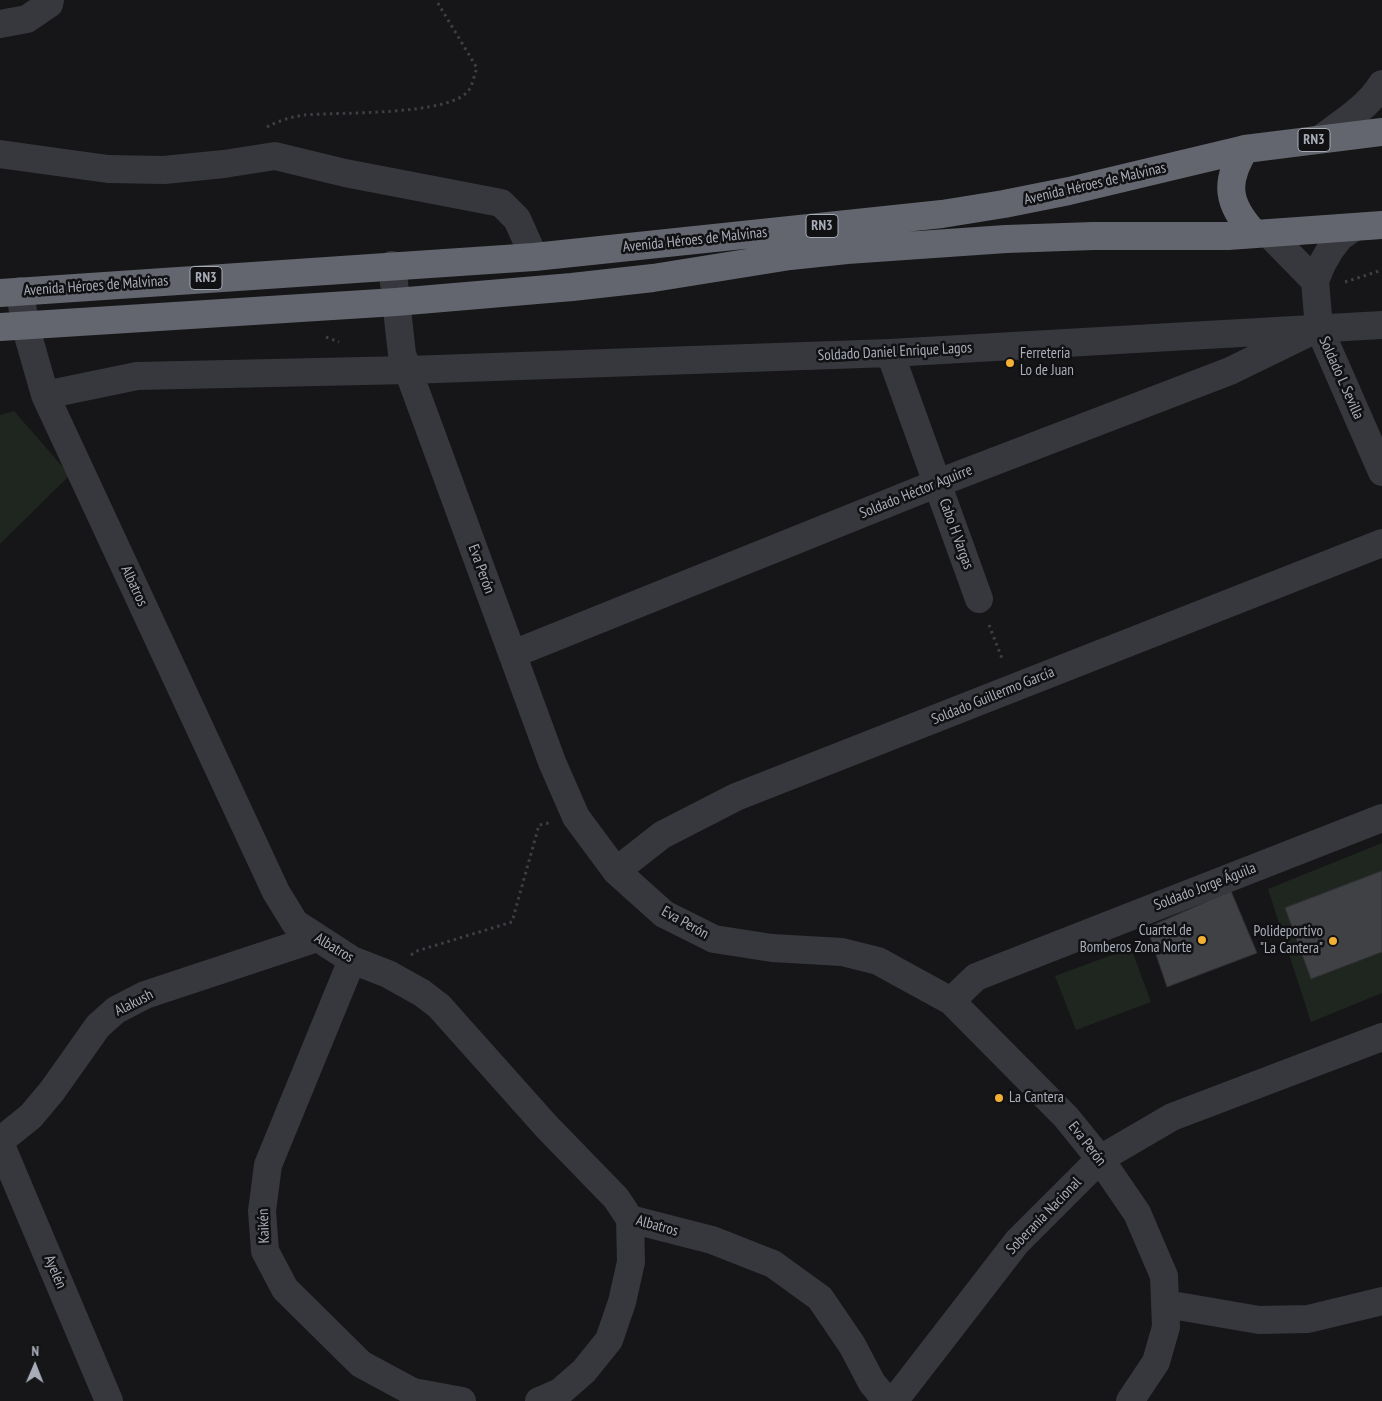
<!DOCTYPE html>
<html>
<head>
<meta charset="utf-8">
<style>
  body { margin:0 }
  #map { position:relative; width:1382px; height:1401px; overflow:hidden; background:#161618; font-family:"PT Sans Narrow",sans-serif }
  canvas { display:block }
  .north { position:absolute; left:10px; top:1341px; width:50px; height:50px; -webkit-text-stroke:4px #111113; paint-order:stroke; rotate:1deg; font-size:14px; font-weight:700; line-height:20px; text-align:center; color:#a8adb8 }
  .north::after { content:''; display:block; margin:auto; width:18px; height:22px; background:#a8adb8; clip-path:polygon(50% 0,100% 100%,50% 72%,0 100%) }
</style>
</head>
<body>
<div id="map">
<canvas width="1382" height="1401"></canvas>
<div class="north">N</div>
</div>
<script>
const g = document.querySelector('canvas').getContext('2d');
g.lineJoin = 'round';
function fillPath(path, color) { g.fillStyle = color; g.fill(path, 'evenodd'); }
function trace(path, color, width, dash) { g.strokeStyle = color; g.lineWidth = width; g.lineCap = dash ? 'butt' : 'round'; g.setLineDash(dash || []); g.stroke(path); }
function write(font, color, halo, rows, align = 'center') {
  g.font = font + ' "PT Sans Narrow",sans-serif'; g.lineWidth = 5; g.setLineDash([]); g.textBaseline = 'middle'; g.strokeStyle = halo; g.fillStyle = color; for (const [text, x, y, turn = 0] of rows) {
    g.save(); g.translate(x, y); g.rotate((+turn || 0) * Math.PI / 180); g.textAlign = isNaN(turn) ? turn : align; if (halo) g.strokeText(text, 0, 0); g.fillText(text, 0, 0); g.restore();
  }
}
const green = new Path2D(`
  M14,411L70,475L0,544V415Z
  M1382,843V993L1311,1022L1268,889Z
  M1131,948L1151,1002L1076,1030L1055,976Z`);
const building = new Path2D(`
  M1382,871V952L1311,979L1285,908Z
  M1231,891L1257,953L1167,987L1147,928Z`);
const path = new Path2D(`
  M267,127C278,121 291,117 304,115C336,112 452,116 469,90C473,84 474,75 477,68L436,0
  M1345,282L1382,270
  M326,337L339,342
  M989,625L1003,661
  M411,955L417,951L512,922L539,825L549,823`);
const minor = new Path2D(`
  M0,24L27,19L49,4L50,0
  M1320,139C1342,123 1368,107 1382,84
  M0,154L108,169L164,170L224,164L275,156L345,173L501,203L517,219L534,257
  M1353,228L1340,237L1330,250L1322,264L1315,281L1319,328L1382,472
  M1268,233L1315,281
  M392,265L402,354L552,762L576,817L616,871L664,914L714,939L772,948L842,952L878,961L951,1001L1066,1117L1100,1159L1137,1213L1164,1276L1166,1327L1156,1362L1130,1401
  M20,291L25,325L45,395L276,892L295,923L352,960L388,974L422,993L439,1006L547,1127L616,1198L630,1219L712,1240L773,1264L820,1298L852,1345L872,1383L887,1401
  M890,353L979,599
  M45,395L137,376L408,370L890,353L1382,325
  M513,654L938,483L1230,371L1306,334
  M616,871L662,835L736,797L1382,543
  M352,960L268,1165L262,1211L265,1251L285,1289L361,1364L413,1392L462,1401
  M951,1001L976,977L1382,818
  M0,1141L31,1116L52,1091L98,1026L116,1010L145,995L317,938
  M0,1143L109,1401
  M1166,1304L1259,1320L1308,1319L1382,1301
  M539,1401L560,1392L584,1371L609,1340L622,1302L631,1262L630,1219
  M894,1401L1017,1242L1100,1159L1172,1117L1382,1037`);
const highway = new Path2D(`
  M1245,149C1224,182 1227,204 1254,233
  M0,293L534,257L942,214L1004,204L1069,191L1245,149L1382,132
  M0,327L396,302L572,287L653,278L790,256L847,250L1006,239L1093,236H1228L1382,225`);
const markers = [
  [1010,363,5,"#f2b134"],
  [1202,940,5,"#f2b134"],
  [1333,941,5,"#f2b134"],
  [999,1098,5,"#f2b134"]
];
const shields = [
  [1314,140,32],
  [822,226,32],
  [206,278,32]
];
const shieldNames = [
  ["RN3",1314,140],
  ["RN3",822,226],
  ["RN3",206,278]
];
const streetNames = [
  ["Avenida Héroes de Malvinas",1095,184,-13],
  ["Avenida Héroes de Malvinas",695,240,-6],
  ["Avenida Héroes de Malvinas",96,286,-4],
  ["Soldado Daniel Enrique Lagos",895,352,-3],
  ["Soldado L Sevilla",1341,378,66],
  ["Soldado Héctor Aguirre",916,492,-22],
  ["Cabo H Vargas",956,534,70],
  ["Eva Perón",481,569,70],
  ["Albatros",134,586,65],
  ["Soldado Guillermo García",993,696,-22],
  ["Soldado Jorge Águila",1205,887,-21],
  ["Eva Perón",685,923,29],
  ["Albatros",334,948,31],
  ["Alakush",134,1003,-27],
  ["Eva Perón",1087,1144,52],
  ["Soberanía Nacional",1044,1216,-46],
  ["Kaikén",264,1226,-92],
  ["Albatros",657,1226,15],
  ["Ayelén",55,1272,67]
];
const poiNames = [
  ["Ferreteria",1020,354],
  ["Lo de Juan",1020,371],
  ["Cuartel de",1192,931,"right"],
  ["Bomberos Zona Norte",1192,948,"right"],
  ["Polideportivo",1323,932,"right"],
  ["\"La Cantera\"",1323,949,"right"],
  ["La Cantera",1009,1098]
];
fillPath(green, '#1e261f');
fillPath(building, '#404145');
trace(building, '#303034', 1);
trace(path, '#3d3f44', 3, [2.5, 4]);
trace(minor, '#37383d', 28);
trace(highway, '#63666e', 28);
for (const [x, y, r, color] of markers) { const dot = new Path2D(); dot.arc(x, y, r, 0, 2 * Math.PI); g.fillStyle = color; g.fill(dot); trace(dot, '#111113', 2); }
for (const [x, y, w] of shields) { const box = new Path2D(); box.roundRect(x - w / 2, y - 11.5, w, 23, 4); g.fillStyle = '#111113'; g.fill(box); trace(box, '#a8adb8', 1); }
write('bold 14px', '#a8adb8', null, shieldNames);
write('15px', '#a8adb8', '#111113', streetNames);
write('15px', '#a8adb8', '#111113', poiNames, 'left');
</script>
</body>
</html>
